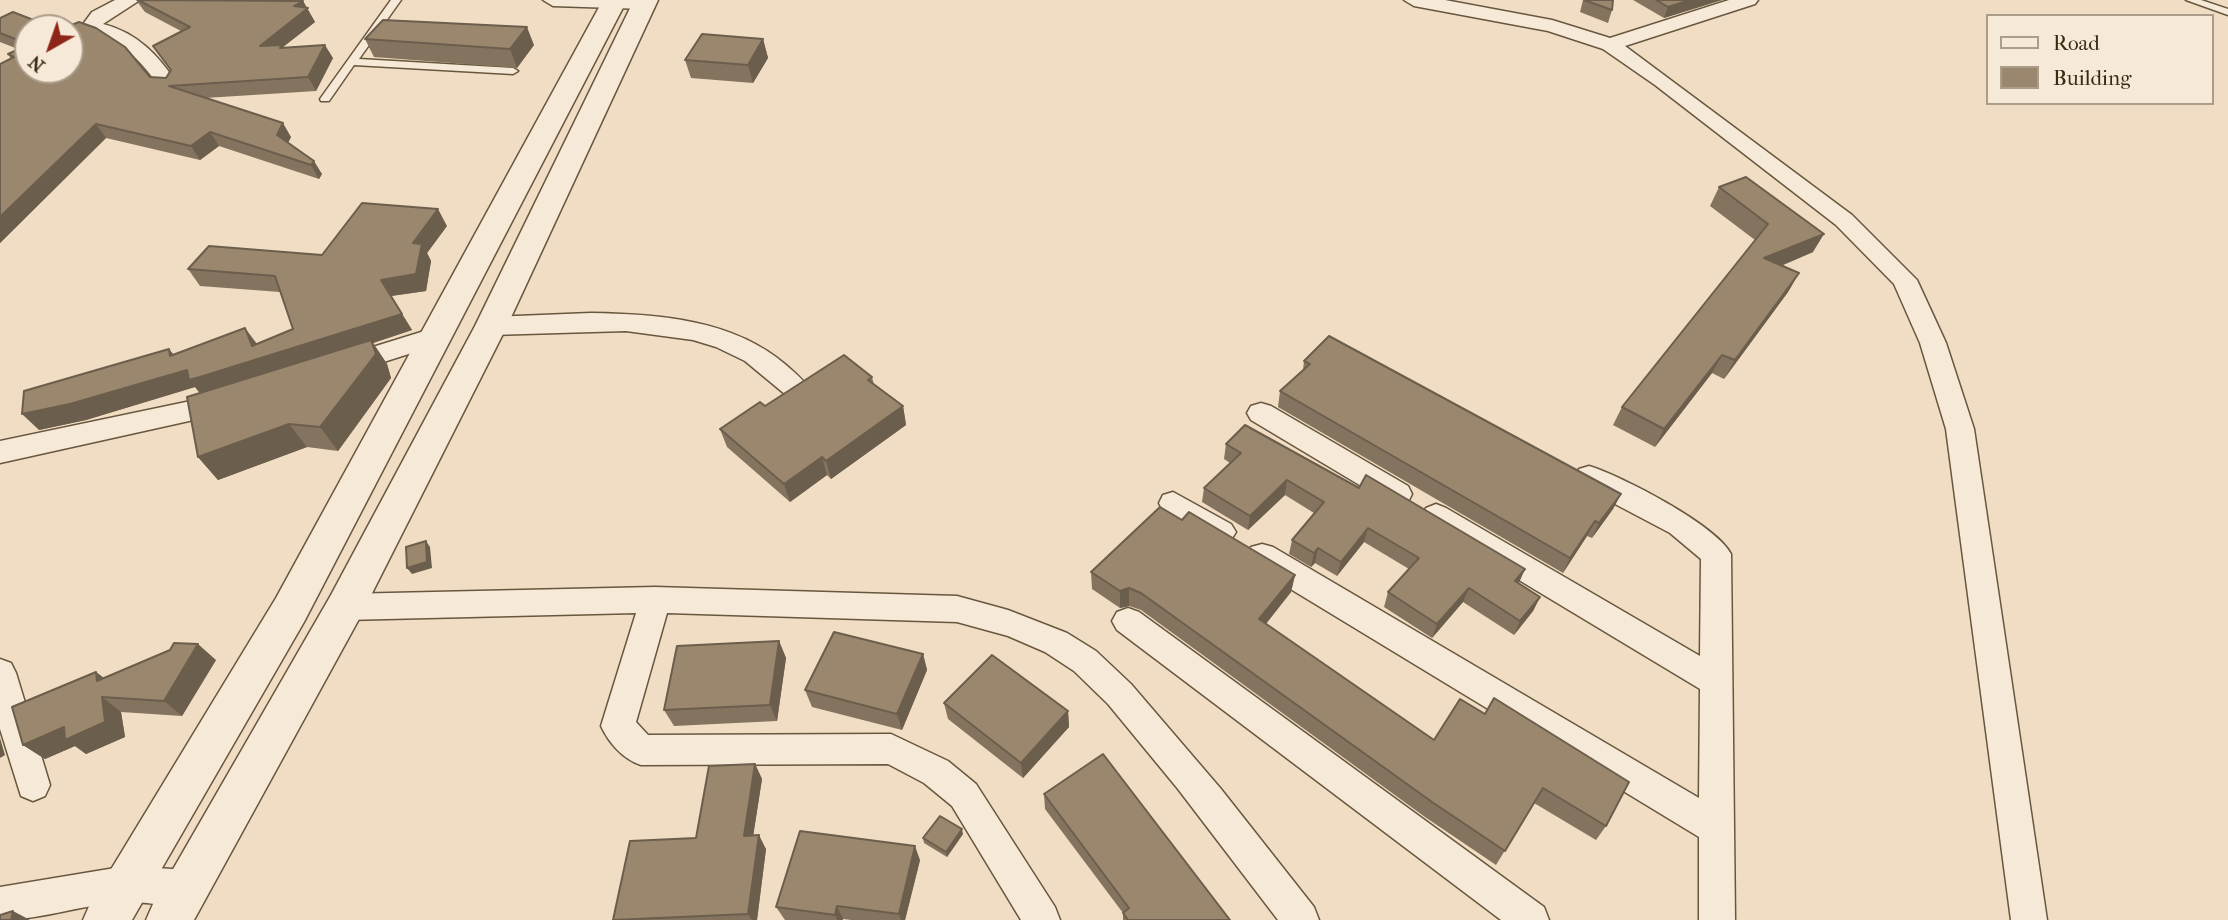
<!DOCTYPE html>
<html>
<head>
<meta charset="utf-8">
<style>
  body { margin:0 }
  #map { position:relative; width:2228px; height:920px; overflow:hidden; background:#f1ddc3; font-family:"IM FELL French Canon",serif }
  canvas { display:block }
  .legend { position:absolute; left:1986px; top:14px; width:228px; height:91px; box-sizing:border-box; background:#f6e9d8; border:2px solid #ab9d89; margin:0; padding:9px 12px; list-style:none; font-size:21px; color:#3b2a12 }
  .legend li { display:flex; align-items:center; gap:14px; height:35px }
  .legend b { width:35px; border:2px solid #ab9d89 }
  .north { position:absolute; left:14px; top:14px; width:70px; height:70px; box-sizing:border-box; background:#f6e9d8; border:2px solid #ab9d89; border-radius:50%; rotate:220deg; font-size:19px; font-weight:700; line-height:28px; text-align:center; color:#3b2a12 }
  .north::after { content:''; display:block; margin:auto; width:24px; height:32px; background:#8f2418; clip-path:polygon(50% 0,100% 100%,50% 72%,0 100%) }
</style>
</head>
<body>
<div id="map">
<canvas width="2228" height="920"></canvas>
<ul class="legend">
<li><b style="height:9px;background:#f6e9d8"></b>Road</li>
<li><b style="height:19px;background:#9a876e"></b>Building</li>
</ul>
<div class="north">N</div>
</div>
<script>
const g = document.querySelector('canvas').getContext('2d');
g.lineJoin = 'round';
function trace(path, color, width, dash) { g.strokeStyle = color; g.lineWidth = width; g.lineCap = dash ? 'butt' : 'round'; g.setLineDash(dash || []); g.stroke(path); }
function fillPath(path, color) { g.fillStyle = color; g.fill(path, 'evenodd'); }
const service = new Path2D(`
  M391,0H401L359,59L513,68L518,71L513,74L354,65L329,101H321L320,99Z
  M2186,0H2201L2228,9V15Z`);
const minor = new Path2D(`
  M115,0H140L103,24C138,33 159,56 178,85L175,89H161C149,72 136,55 117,44C106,37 89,36 81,27L92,12Z
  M543,0H653L655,3L645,9L553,6Z
  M1404,0H1445L1552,20L1610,38L1729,0H1758L1755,4L1625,46L1852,215L1917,280L1946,343L1974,429L2047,920H2011L1946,429L1920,343L1894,284L1836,225L1655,85L1603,49L1548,31L1414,6Z
  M591,313C657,314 733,319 786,365C794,372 803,379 808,388L804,395L795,398L786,395L745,361L716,347L693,340L626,331L491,335L482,332L478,326L482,320L491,317Z
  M434,328L443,331L447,337L443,343L343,375L334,373L330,366L334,359Z
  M224,394L234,397L237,404L234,411L0,463V441Z
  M1261,403L1271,406L1408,486L1412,494L1408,502L1398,505L1388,502L1251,420L1247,413L1251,406Z
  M1589,466C1622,476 1716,525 1731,554L1735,920H1699V837L1251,565L1247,556L1251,547L1262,544L1273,547L1699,798L1700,689L1426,524L1421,516L1426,508L1436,504L1446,508L1700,656L1701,559L1670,533L1579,485L1575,477L1579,469Z
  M1173,492L1231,524L1236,532L1231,540C1209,548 1182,523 1163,511L1159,503L1163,495Z
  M655,587L957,596L1008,610L1067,633L1096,651L1131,684L1221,789L1314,907L1319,920H1278L1178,789L1108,704L1074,671L1045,652L1008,636L957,622L667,613L636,722L648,735L891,734L948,761L976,784L1055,907L1060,920H1021L952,806L924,783L888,764L641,765C623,759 609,743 601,726L636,613L345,620L334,616L330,607L334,598L345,594Z
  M1128,608L1139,612L1544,907L1549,920H1501L1117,630L1112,621L1117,612Z
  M0,659L11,663L16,673L50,785L45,796L33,801L21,796L0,729Z
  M127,866L187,870L200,875L205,888L200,901C178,910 153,902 130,902C89,902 44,920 0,920V887Z`);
const tertiary = new Path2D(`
  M603,0H627L304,622L132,920H83L90,904L276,598Z
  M634,0H658L507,326L359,619L194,920H146L153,904L331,595L475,326Z`);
const wall = new Path2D(`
  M136,0L303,1L315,22L283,47L333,58L316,91L205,98L291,137L288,143L322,174L319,179L219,146L200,160L106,138L0,243V64L11,59L8,54L18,49L0,42V18L150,77L166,78L171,71L153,46L181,31L145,12Z
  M1583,0L1612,10L1608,23L1580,12Z
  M1633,0H1722L1664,18Z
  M365,39L534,45L517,68L374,57Z
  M763,39L768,58L753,83L691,78L685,60Z
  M1719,187L1813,252L1781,266L1799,273L1788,292L1724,379L1712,373L1655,447L1613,425L1622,407L1755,240L1710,206Z
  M447,226L427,253L431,261L426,291L391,296L412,330L373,343L387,364L391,378L338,451L307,447L218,480L198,457L200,393L195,387L86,420L39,430L174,354L257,344L293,329L280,292L200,286L188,269L322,255Z
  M1304,361L1621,494L1613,509L1592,538L1587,536L1563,573L1278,407L1280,391L1303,370Z
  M872,377L874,385L903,406L906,425L831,479L827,475L790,502L727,447L720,429L765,406Z
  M1226,444L1518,584L1540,597L1533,611L1514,635L1463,602L1432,638L1384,607L1388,592L1409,569L1364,542L1337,576L1315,563L1311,567L1289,554L1292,540L1314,513L1285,495L1248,530L1202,502L1204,488L1230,463L1224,459Z
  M1182,520L1295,575L1291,592L1266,624L1434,740L1460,699L1606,826L1596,840L1534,803L1496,865L1425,817L1141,610L1129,606L1120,608L1092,589L1091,572Z
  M779,641L786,658L777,721L674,726L664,710Z
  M170,650L216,660L182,716L121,712L125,737L86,754L75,746L45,759L23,745L96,672L104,678Z
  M923,654L927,670L902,730L812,707L805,690Z
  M944,703L1068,711L1069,727L1023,778L948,719Z
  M755,764L762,779L753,836L766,849L757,920H613L696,838Z
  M1044,794L1230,920H1123V913L1045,809Z
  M963,834L947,857L924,843L923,838Z
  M920,860L905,920H851L843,919V920H785L776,907Z`);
const shadedWall = new Path2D(`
  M1690,0H1722L1664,18L1668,7Z
  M303,1L315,22L283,47L290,59L260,46L294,6Z
  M527,27L534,45L517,68L510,49Z
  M763,39L768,58L753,83L748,65Z
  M325,45L333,58L316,91L308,77Z
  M283,123L291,137L285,148L277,135Z
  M96,124L106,138L0,243V217Z
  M210,132L219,146L200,160L191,146Z
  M314,161L322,174L319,179L311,165Z
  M438,209L447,226L427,253L431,261L426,291L391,296L381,280L413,243Z
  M1824,234L1813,252L1754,277L1764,258Z
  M1799,273L1788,292L1724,379L1735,360Z
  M402,314L412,330L373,343L387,364L391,378L338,451L320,427L202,396L195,387L86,420L39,430L22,414L170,356L169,349L183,366L252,346L245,328L257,344Z
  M1722,355L1712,373L1655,447L1664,429Z
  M903,406L906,425L831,479L826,461Z
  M289,424L307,447L218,480L198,457Z
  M822,457L827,475L790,502L784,484Z
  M1287,480L1285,495L1248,530L1250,516Z
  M1621,494L1613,509L1592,538L1599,523Z
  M1595,521L1587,536L1563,573L1570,558Z
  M1368,528L1364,542L1337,576L1341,562Z
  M426,541L430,547L432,568L412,574L407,568Z
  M1318,548L1315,563L1311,567L1314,553Z
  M1525,569L1519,583L1515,581Z
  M1295,575L1291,592L1256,636L1259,619Z
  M1129,588V606L1120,608V591Z
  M1469,588L1463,602L1432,638L1437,624Z
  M1540,597L1533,611L1514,635L1520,621Z
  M779,641L786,658L777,721L770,705Z
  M198,644L216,660L182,716L164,701Z
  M923,654L927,670L902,730L897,714Z
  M96,672L115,687L97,681Z
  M102,697L121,712L125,737L86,754L75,746L45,759L23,745Z
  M1068,711L1069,727L1023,778L1021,763Z
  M0,738L5,755L0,758Z
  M755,764L762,779L751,850L744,836Z
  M962,829L963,834L947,857L946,852Z
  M759,835L766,849L757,920H752L748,914Z
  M915,846L920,860L905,920H901L899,914Z
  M837,906L843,919V920H837L835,915Z
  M13,911L30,920H11Z`);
const building = new Path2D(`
  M138,0L303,1L294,6L308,8L260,46L282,45L280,48L325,45L308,77L169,86L283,123L277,135L314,161L311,165L210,132L191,146L96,124L0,217V64L14,57L8,54L28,45V70H70V28H64L79,22L96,28L125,47L150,77L166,78L171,70L153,46L190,27Z
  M1584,0H1613L1612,10Z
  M1656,0H1690L1668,7Z
  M13,12L54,28H28V44L0,33V18Z
  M383,20L527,27L510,49L365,39Z
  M702,34L763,39L748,65L685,60Z
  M1746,177L1824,234L1764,258L1799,273L1735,360L1722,355L1664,429L1622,407L1768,224L1719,187Z
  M362,203L438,209L413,243L422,244L416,274L381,280L402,314L200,377L189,380L187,370L70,404L22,414L24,391L169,349L170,356L245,328L252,346L293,329L275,276L188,269L209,246L322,255Z
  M1329,336L1621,494L1599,523L1595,521L1570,558L1280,391L1310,364L1304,361Z
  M371,340L376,354L320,427L289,424L198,457L187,397Z
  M844,355L872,377L868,380L903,406L826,461L822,457L784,484L720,429L760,402L765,406Z
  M1245,425L1359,488L1366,475L1525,569L1515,581L1540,597L1520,621L1469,588L1437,624L1388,592L1419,558L1368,528L1341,562L1318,548L1314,553L1292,540L1324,502L1287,480L1250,516L1204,488L1241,453L1226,444Z
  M1160,507L1182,520L1189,512L1295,575L1259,619L1434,740L1460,699L1485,714L1494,698L1629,782L1606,826L1543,788L1505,851L1432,802L1141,593L1129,588L1120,591L1091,572Z
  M426,541L427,562L407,568L406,547Z
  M834,632L923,654L897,714L805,690Z
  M779,641L770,705L664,710L677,646Z
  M174,643L198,644L164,701L102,697L105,722L65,740L64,727L23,745L12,707L96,672L97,681L170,650Z
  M992,655L1068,711L1021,763L944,703Z
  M1103,754L1230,920H1128L1123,913L1129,908L1044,794Z
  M755,764L744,836L759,835L748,914L613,920L630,841L696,838L709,766Z
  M940,816L962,829L946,852L923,838Z
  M800,831L915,846L899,914L837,906L835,915L776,907Z
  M13,911L11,920H0V915Z`);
trace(service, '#68573e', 3);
trace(minor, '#68573e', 3);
trace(tertiary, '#68573e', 3);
fillPath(service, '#f6e9d8');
fillPath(minor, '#f6e9d8');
fillPath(tertiary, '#f6e9d8');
fillPath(wall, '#84745f');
fillPath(shadedWall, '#6c5e4d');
fillPath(building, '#9a876e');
trace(building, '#6c5e4d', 2);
</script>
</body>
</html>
